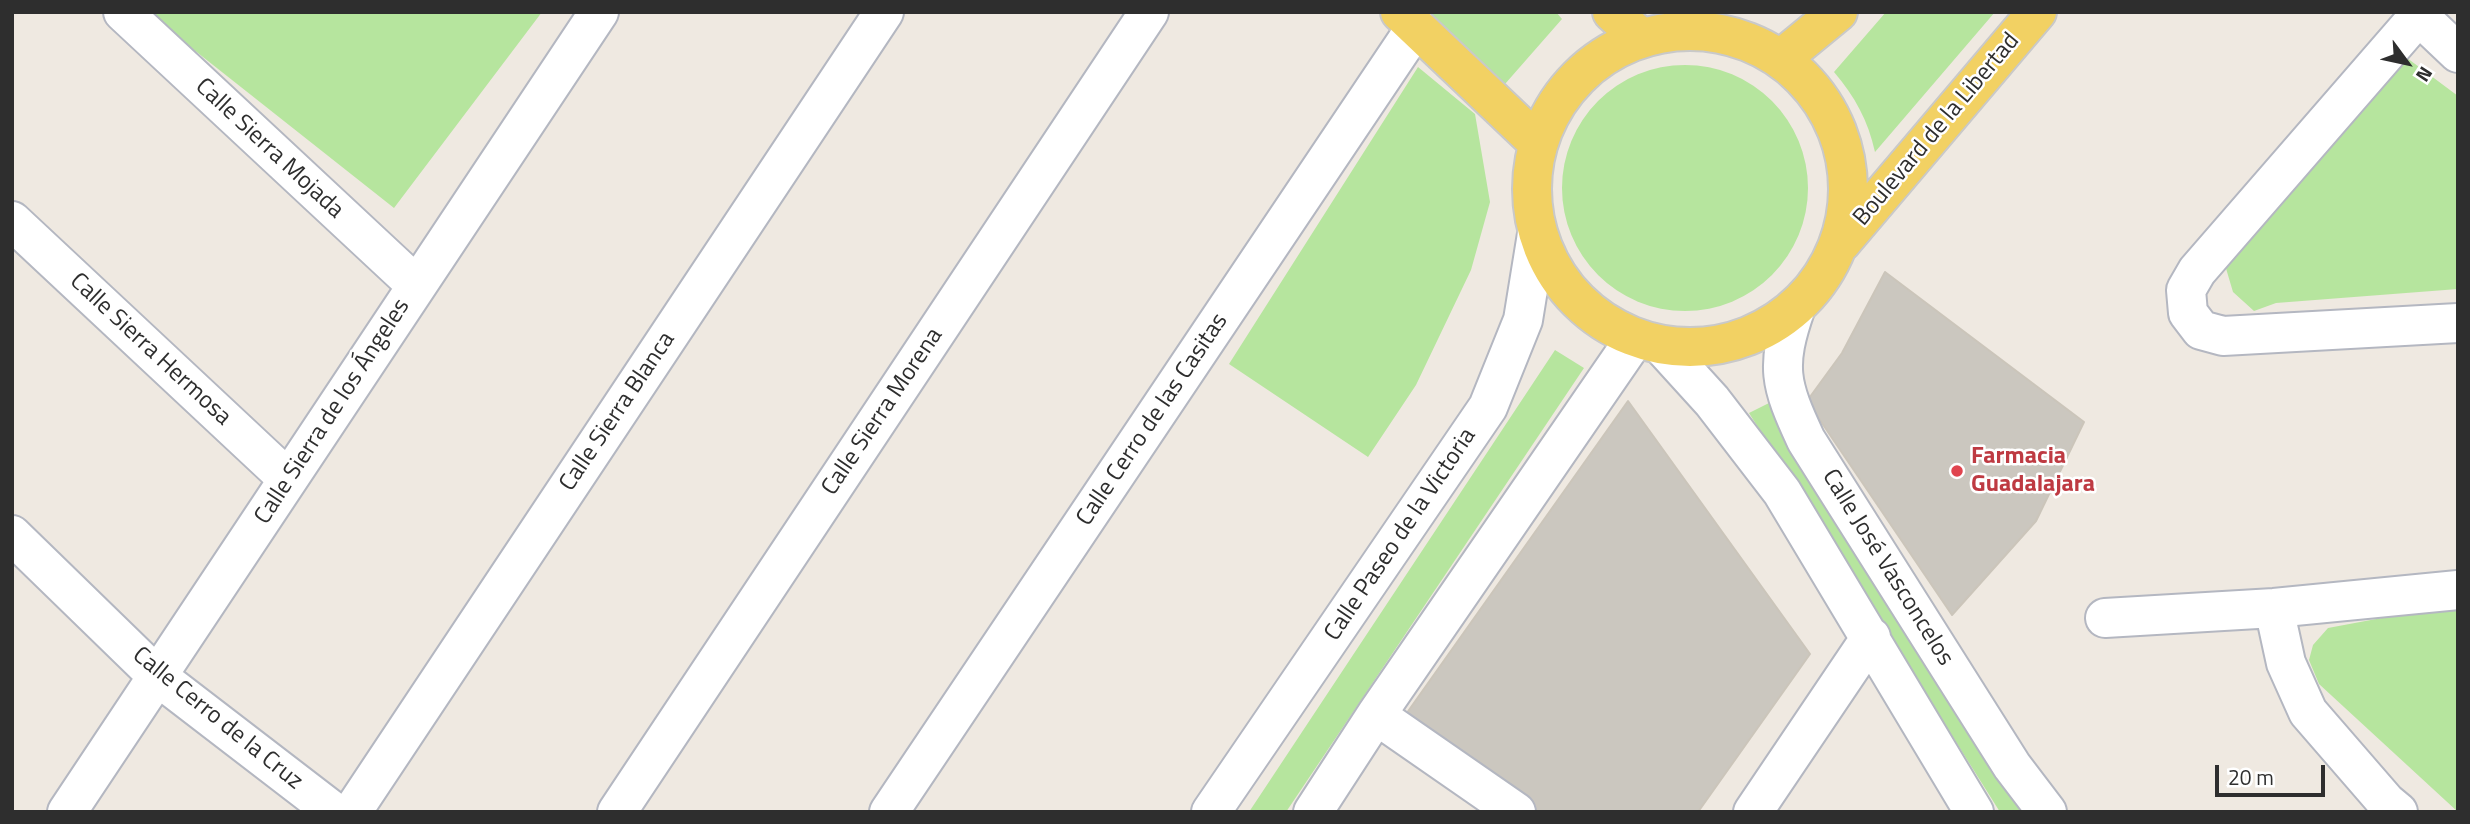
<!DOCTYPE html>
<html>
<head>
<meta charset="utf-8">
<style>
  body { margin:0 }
  #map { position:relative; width:2470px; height:824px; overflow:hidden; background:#efe9e1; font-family:"Titillium Web",sans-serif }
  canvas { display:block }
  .frame { position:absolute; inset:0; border:14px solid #2e2e2e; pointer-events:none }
  .north { position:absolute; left:2372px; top:28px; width:70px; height:70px; -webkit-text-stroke:5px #fff; paint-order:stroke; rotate:123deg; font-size:19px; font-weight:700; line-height:28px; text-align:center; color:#2e2e2e }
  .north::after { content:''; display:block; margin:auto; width:24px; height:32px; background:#2e2e2e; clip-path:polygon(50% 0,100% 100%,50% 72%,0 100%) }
  .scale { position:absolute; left:2215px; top:765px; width:110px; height:32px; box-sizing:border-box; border:4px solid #2e2e2e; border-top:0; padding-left:9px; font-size:21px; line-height:24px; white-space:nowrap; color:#2e2e2e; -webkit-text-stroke:5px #fff; paint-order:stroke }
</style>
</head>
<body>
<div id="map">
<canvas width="2470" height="824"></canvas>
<div class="frame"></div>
<div class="north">N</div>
<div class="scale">20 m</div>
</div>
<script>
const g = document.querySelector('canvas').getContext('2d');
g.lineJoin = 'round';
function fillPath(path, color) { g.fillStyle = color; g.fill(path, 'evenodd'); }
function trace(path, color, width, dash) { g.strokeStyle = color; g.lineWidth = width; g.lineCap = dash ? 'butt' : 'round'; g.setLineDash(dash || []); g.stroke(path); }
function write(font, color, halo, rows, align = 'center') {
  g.font = font + ' "Titillium Web",sans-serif'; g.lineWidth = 5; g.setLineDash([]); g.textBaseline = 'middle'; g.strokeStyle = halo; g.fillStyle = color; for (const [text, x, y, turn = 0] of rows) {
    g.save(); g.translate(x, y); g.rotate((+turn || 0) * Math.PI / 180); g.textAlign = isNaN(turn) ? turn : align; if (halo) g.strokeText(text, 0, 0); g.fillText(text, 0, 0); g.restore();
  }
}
const green = new Path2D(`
  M146,12H542L394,208Z
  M1426,12H1556L1562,19L1505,84Z
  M1886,12H1995L1875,152C1868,120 1855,97 1834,72Z
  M2403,55L2458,96V289L2276,303L2254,311L2233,292L2225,265Z
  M1562 188a123 123 0 1 1 246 0a123 123 0 1 1-246 0Z
  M1418,67L1475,114L1490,202L1471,270L1416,385L1368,457L1229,364Z
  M1555,350L1584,368L1286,812H1249Z
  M1769,403L1877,581L2027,812H2000L1749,413Z
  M2458,609V812L2319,684L2309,660L2313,645L2328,628L2419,611Z`);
const building = new Path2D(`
  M1885,272L2084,422L2036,521L1952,615L1807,401L1842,353Z
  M1628,401L1810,654L1698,812H1538L1404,717Z`);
const minor = new Path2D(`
  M123,12L416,285
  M2422,12L2197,271L2186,290L2188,313L2201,330L2223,336L2458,323
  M2419,16L2458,53
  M12,221L288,479
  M1796,307C1775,367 1780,384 1806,440L2012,766L2047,812
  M1662,346L1712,401L1782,492L1974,812
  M12,535L157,676L334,812
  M2274,608L2286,663L2308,712L2386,802L2398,812
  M2105,618L2274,608L2458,590
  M1376,715L1516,812
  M67,812L599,12
  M352,812L884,12
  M617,812L1149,12
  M889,812L1416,27
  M1211,812L1488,407L1523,320L1537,234
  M1313,812L1376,715L1634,340
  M1753,812L1871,637`);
const major = new Path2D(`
  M1400,12L1538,143
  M1612,12L1641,38
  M1532 189a158 158 0 1 1 316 0a158 158 0 1 1-316 0Z
  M1782,58L1838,12
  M1841,243L2037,12`);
const markers = [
  [1957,471,7,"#e0444e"]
];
const streetNames = [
  ["Boulevard de la Libertad",1937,130,-50],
  ["Calle Sierra Mojada",269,149,43],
  ["Calle Sierra Hermosa",150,350,43],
  ["Calle Sierra de los Ángeles",333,412,-57],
  ["Calle Sierra Blanca",618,412,-56],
  ["Calle Sierra Morena",883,412,-56],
  ["Calle Cerro de las Casitas",1153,420,-56],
  ["Calle Paseo de la Victoria",1401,535,-56],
  ["Calle José Vasconcelos",1887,568,58],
  ["Calle Cerro de la Cruz",217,719,39]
];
const healthNames = [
  ["Farmacia",1971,457],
  ["Guadalajara",1971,485]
];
fillPath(green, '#b6e59e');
fillPath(building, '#cbc7bf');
trace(building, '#cbc5ba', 2);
trace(minor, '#b4b7c1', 42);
trace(major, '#c9c9c9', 42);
trace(minor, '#fff', 38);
trace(major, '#f2d163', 38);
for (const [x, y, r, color] of markers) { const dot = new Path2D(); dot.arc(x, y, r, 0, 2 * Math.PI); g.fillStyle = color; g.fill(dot); trace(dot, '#fff', 2.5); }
write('24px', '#2e2e2e', '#fff', streetNames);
write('bold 24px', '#be3a42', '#fff', healthNames, 'left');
</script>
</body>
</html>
